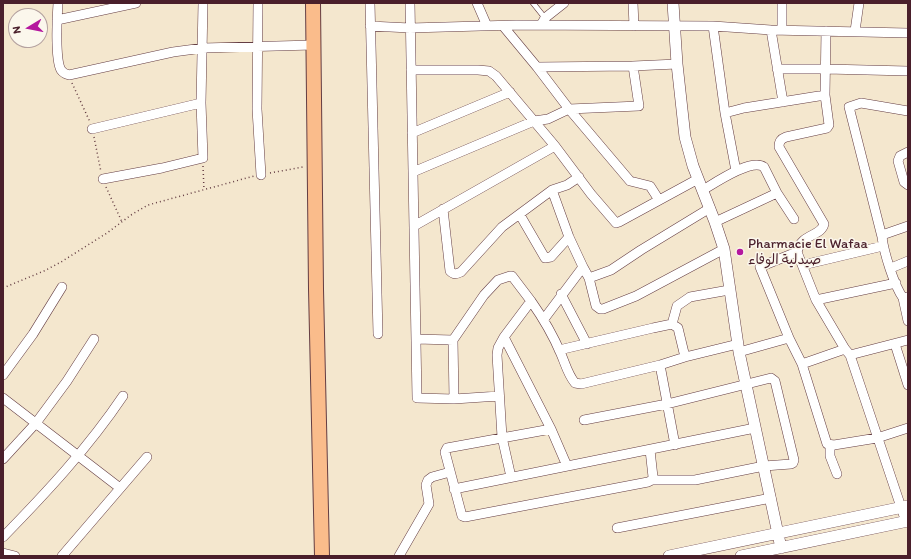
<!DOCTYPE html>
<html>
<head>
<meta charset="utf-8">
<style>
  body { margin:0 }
  #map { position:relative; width:911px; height:559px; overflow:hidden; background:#f4e7ce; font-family:Itim,sans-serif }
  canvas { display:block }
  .frame { position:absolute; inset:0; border:4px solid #4a1f2b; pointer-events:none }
  .north { position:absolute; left:8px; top:8px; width:40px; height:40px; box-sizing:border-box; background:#fbf7ec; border:1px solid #b4a19f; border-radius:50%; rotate:260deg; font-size:11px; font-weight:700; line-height:16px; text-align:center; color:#4a1f2b }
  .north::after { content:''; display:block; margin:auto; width:14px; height:18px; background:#b5179e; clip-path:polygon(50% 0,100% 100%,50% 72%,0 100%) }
</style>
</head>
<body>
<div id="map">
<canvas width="911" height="559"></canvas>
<div class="frame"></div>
<div class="north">N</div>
</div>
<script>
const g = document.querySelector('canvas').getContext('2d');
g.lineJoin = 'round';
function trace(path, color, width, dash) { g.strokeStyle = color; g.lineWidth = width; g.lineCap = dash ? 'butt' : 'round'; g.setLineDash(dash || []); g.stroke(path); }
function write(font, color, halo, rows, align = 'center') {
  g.font = font + ' Itim,"Playpen Sans Arabic",sans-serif'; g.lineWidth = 3; g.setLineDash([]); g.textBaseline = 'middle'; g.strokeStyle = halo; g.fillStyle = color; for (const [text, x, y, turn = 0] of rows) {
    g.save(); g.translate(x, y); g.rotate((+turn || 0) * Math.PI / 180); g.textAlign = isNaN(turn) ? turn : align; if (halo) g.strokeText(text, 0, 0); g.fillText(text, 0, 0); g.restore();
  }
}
const path = new Path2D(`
  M72,83L90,122
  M94,137L101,172
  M203,166L204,190
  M270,173L303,167
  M106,187L122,222
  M3,288L44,271L61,262L107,233L131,215L148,205L254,176`);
const service = new Path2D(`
  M533,3L545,18`);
const minor = new Path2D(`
  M58,3C57,17 55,60 61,70C63,73 65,74 69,75L173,52L203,48L313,45
  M258,3L257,109L261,175
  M370,3L378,334
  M410,3L417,398L454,399L499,396
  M477,3L487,26
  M633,3L634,26
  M57,20L136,3
  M541,25L545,18L564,3
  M370,26L410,28L516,25L713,26L771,30L908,33
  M503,26L537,67L569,109L630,181L650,186L659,200
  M713,26L725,113
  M771,30L783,102
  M782,30V3
  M855,31L859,3
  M537,67L633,66L677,64
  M777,69H826L908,71
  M411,70H478L489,71L496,76L555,146L591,194L616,223L619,222L698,179
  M825,95L829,125L827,128L786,137C781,139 779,141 779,147L824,224C821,237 801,233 797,252L816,300L845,349L850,355L906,522
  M92,129L201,103
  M412,133L510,92
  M908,152L900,156L898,161L904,182L908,185
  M736,171L725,113L744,108L825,95L826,31
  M413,172L534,121L548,119L569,109L639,106L633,66
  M103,179L162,168L203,158L201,103L203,3
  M703,190C715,183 751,158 764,167L777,193L794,219
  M443,209L450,271C454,275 456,274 461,272L502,227L552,190L567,185L579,177
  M520,215L545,258L551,257L569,237
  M715,222L777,193
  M414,226L555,146
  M908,226L885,234L882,237C884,253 894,285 903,298L908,297
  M882,237L849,107L861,103L908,111
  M797,252L762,266L760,267L789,338L802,364L827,444L834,445L877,438L908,428
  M803,265L883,246
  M583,267L589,278L596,306L600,309H603L636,296L724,249
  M891,268L908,261
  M589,278L611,270L641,250L710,208
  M561,294L587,344
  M903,298L908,321
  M816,300L896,283
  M531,301C543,318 553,335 561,354C565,363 568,375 575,383L581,384L660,365L685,357L678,328L672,324L653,328L559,350
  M544,319L583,267L569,237L552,190
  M672,324L677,306L690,297L729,290
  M416,339L453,340
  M895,344L908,385
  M739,352L789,338
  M850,355L908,340
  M685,357L738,344
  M802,364L845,349
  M660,365L675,445
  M3,375L33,334L62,287
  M3,398L120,488
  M454,399L453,340L484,295L498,280L510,276H512L531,301L504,337
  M584,420L667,404L771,378L775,381L794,460L793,463L791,464L764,466L695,480H652
  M830,445V456L837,474
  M3,459L36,423L67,381L94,339
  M567,466L551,429L447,448L445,452L462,516L465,517L648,482L652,480L653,477L650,450
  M511,477L502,437L497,355L498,348L504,337L551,429
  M454,489L755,428
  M617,528L771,498
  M3,537C46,493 88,448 123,396
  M3,553L15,556
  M62,556L147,457
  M399,556L429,504L426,485L428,480L432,477L450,472`);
const tertiary = new Path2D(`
  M673,3L677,64L685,137L693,166L715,222L724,249L739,352L781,548
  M669,556L908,506
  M741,556L908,521`);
const primary = new Path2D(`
  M313,3L316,289L322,556`);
const markers = [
  [740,252,4,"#b5179e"]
];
const poiNames = [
  ["Pharmacie El Wafaa",748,244],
  ["صيدلية الوفاء",748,260]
];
trace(service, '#643d43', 6);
trace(minor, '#643d43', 10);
trace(tertiary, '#643d43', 12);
trace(primary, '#643d43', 16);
trace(path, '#643d43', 1.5, [1, 3]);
trace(service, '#fff', 4.5);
trace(minor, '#fff', 9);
trace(tertiary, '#fff', 11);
trace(primary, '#fabc8b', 14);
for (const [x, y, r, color] of markers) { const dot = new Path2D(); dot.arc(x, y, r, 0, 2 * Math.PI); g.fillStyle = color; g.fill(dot); trace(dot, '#fbf7ec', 1.5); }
write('14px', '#4a1f2b', '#fbf7ec', poiNames, 'left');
</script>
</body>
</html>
